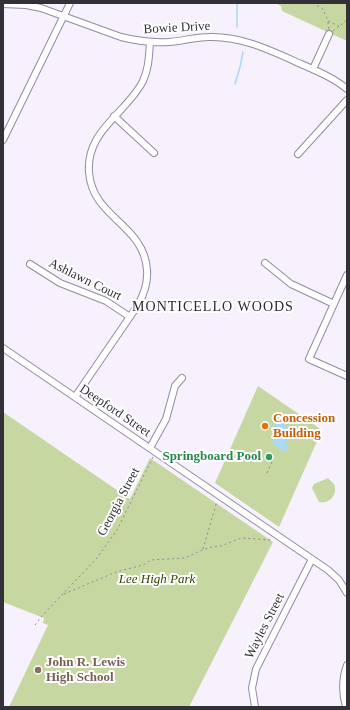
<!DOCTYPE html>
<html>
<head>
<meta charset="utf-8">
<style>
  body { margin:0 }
  #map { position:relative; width:350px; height:710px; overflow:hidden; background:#f6f1fd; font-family:Georgia,serif }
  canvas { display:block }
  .frame { position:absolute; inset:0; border:4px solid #343038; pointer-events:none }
</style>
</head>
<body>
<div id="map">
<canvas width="350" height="710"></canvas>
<div class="frame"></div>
</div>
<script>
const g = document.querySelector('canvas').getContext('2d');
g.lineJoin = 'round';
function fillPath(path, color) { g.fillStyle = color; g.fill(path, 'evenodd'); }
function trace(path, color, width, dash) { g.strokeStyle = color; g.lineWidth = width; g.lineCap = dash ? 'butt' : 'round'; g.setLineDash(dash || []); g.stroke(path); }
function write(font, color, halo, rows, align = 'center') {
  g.font = font + ' Georgia,serif'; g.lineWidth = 4; g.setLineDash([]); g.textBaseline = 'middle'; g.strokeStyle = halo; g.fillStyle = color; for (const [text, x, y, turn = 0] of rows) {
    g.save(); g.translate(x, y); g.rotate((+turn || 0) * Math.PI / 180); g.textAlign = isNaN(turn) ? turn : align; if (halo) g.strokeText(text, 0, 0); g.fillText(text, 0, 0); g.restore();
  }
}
const green = new Path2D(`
  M275,3H347V41L282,11L281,6Z
  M258,386L322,430L279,527L215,483Z
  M3,412L130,499L150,458L273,542L189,707H9L48,625L43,623L44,618L3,602Z
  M328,478L334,484C338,495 330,504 319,502L312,488L314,484Z`);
const water = new Path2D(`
  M278,421L293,431L285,443L289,446L285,452L272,443L279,432L273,428Z`);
const stream = new Path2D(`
  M237,27V3
  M235,84L240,67L243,52`);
const path = new Path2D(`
  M313,3L323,9L328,21L339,26
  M328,22L329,29
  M333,31L347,20
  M267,473L273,460
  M203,549L217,501
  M64,594L116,572L143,565L151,560L185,558L202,550L212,547L221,546L241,538L272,540
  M35,625L41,617L97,558L117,530L153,457`);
const street = new Path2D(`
  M3,4L26,5L41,8L121,37C137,41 153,43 169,42C183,41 195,37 209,37C242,36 272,51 301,64C317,71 334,78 347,89
  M313,69L329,34
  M114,116L154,153
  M3,140L70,3
  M298,154L347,100
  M265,263L291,284L334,304
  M30,264L60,283L106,301L130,317
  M347,275L309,359L347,376
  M3,348L328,570L339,580L347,593
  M75,397L138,305C144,294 148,282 147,270C144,224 92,218 89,172C86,130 127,113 143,81C149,68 149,55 150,42
  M150,448L166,419L175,386L182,378
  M255,707L252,688L256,669L312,559
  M346,707C342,693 342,679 347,665`);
const markers = [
  [265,426,4,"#e8710a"],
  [269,457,4,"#2e9e5b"],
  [38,670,4,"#8d6e63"]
];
const streetNames = [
  ["Bowie Drive",177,28,-3],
  ["Ashlawn Court",85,280,26],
  ["Deepford Street",115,411,34],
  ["Georgia Street",119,502,-62],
  ["Wayles Street",265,626,-63]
];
const foodNames = [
  ["Concession",273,419],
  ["Building",273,434]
];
const leisureNames = [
  ["Springboard Pool",261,457]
];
const parkNames = [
  ["Lee High Park",157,580]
];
const educationNames = [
  ["John R. Lewis",46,663],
  ["High School",46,678]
];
const neighbourhoodNames = [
  ["MONTICELLO WOODS",213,307]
];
fillPath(green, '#c7d7a2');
fillPath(water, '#a9d9f7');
trace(stream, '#a9d9f7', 1.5);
trace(street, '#938b9e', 8);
trace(path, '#8d8992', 1, [2, 3]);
trace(street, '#fff', 6);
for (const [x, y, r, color] of markers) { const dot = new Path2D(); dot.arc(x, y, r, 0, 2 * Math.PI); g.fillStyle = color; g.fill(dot); trace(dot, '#fff', 1.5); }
write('13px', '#343038', '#fff', streetNames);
write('bold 13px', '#c56008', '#fff', foodNames, 'left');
write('bold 13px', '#27864d', '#fff', leisureNames, 'right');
write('italic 13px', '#364400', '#fff', parkNames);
write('bold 13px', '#785e54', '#fff', educationNames, 'left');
g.letterSpacing = '1px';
write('14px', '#2d2635', '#fff', neighbourhoodNames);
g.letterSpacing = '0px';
</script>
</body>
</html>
